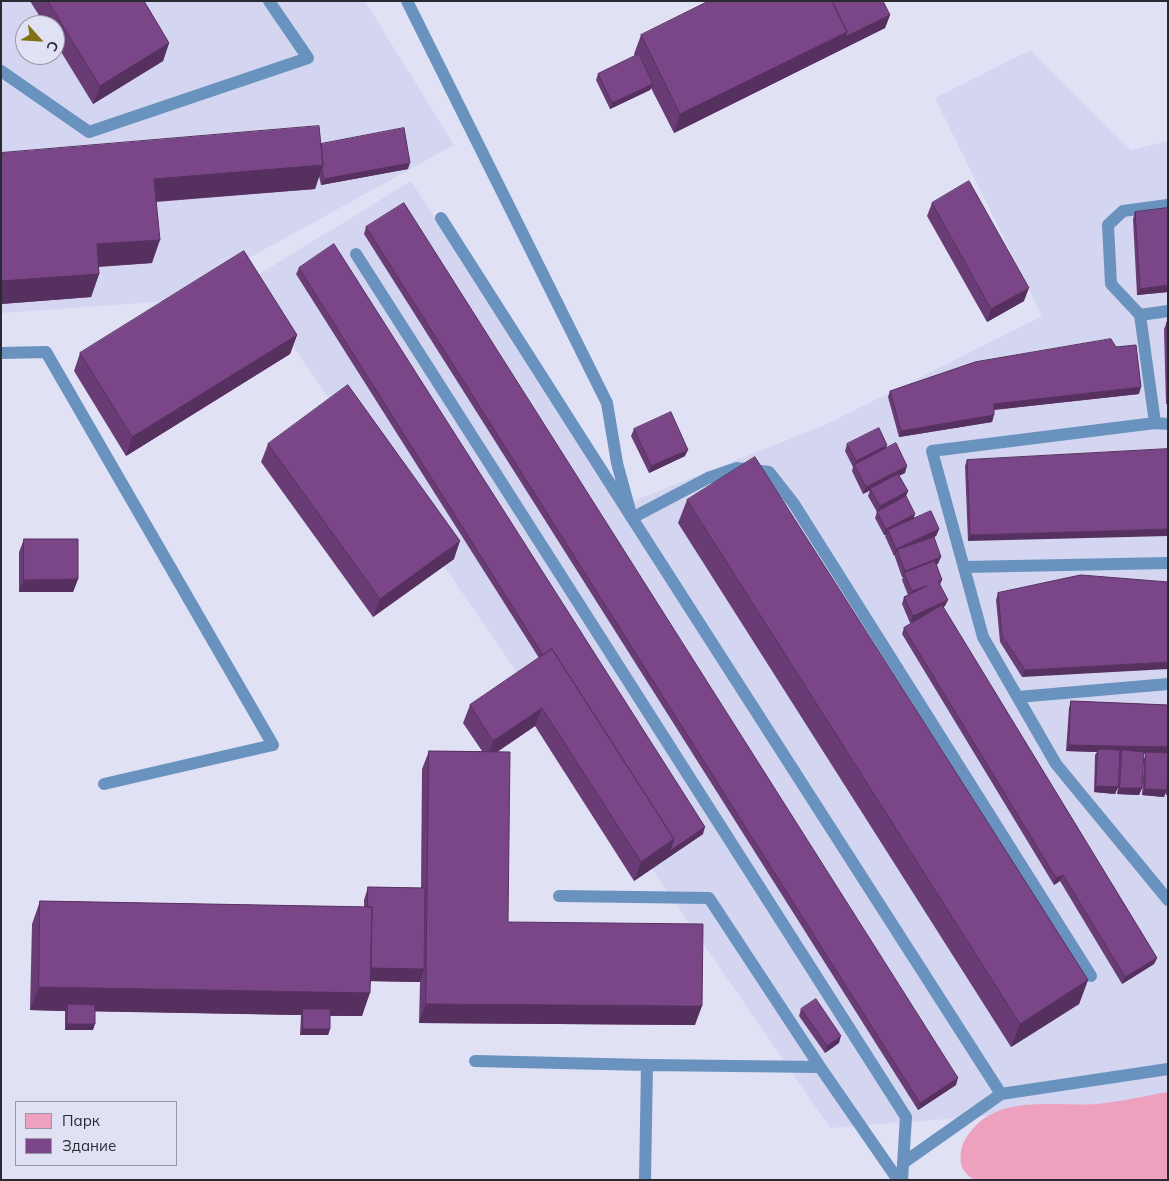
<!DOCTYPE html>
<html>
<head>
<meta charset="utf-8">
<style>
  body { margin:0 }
  #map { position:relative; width:1169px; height:1181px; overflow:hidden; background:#e1e1f6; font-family:Mulish,sans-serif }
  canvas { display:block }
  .frame { position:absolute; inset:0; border:2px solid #2a2a32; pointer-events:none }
  .legend { position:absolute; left:15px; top:1101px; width:162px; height:65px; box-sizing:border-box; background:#e1e1f6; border:1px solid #9898a8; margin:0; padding:6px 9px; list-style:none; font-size:15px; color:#2a2a32 }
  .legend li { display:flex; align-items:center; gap:10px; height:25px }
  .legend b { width:25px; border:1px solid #9898a8 }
  .north { position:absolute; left:15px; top:15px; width:50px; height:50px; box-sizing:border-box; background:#e1e1f6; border:1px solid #9898a8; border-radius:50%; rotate:116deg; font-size:14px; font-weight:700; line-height:20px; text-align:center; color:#2a2a32 }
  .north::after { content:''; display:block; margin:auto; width:18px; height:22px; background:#827213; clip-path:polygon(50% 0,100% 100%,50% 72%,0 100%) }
</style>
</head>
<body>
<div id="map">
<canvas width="1169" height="1181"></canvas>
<div class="frame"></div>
<ul class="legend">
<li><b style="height:14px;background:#eea1bf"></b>Парк</li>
<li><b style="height:14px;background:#7b4688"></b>Здание</li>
</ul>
<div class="north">С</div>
</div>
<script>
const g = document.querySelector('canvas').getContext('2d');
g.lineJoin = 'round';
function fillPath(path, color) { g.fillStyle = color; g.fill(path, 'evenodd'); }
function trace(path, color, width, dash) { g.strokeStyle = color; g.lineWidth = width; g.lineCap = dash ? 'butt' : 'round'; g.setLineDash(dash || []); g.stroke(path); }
const built = new Path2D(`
  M1,1H365L454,145L171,301L1,313ZM25,25H55V55H25Z
  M1030,50L1131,150L1168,141V1102L830,1128L248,281L411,181L623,505L825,425L1042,316L935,98Z`);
const green = new Path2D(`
  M1168,1092V1180H974C962,1172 959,1165 961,1151C962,1144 966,1137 971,1131C1000,1094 1055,1107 1096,1104C1120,1102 1144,1096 1168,1092Z`);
const lane = new Path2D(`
  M407,1L607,403L617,463L632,518L1001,1094
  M1,71L89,132L308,58L269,1
  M441,218L632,518L708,478L737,468L769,472L794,504L1091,976
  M356,254L906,1117L902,1180
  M1140,315L1168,311
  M1,353L46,352L273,745L104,784
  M1155,423L1140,315L1111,284L1108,225L1123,211L1168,205
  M1168,424L1155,423L932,451L983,637L1056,764L1168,900
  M964,567L1168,563
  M1018,697L1168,684
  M559,896L709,898L820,1067L898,1180
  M475,1061L647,1065L820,1067
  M903,1163L1001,1094L1168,1069
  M645,1180L647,1065`);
const wall = new Path2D(`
  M30,1H144L169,43L163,61L93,104L55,42V25H45Z
  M890,15L885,28L674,133L651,88L650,90L610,109L596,80L598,74L635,56L634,54L641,35Z
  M321,144L408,169L321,185L319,176L315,189L156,202L152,263L99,267V274L91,297L1,304V153Z
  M932,203L1024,301L987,322L927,216Z
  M1135,212L1168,292L1137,295L1133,219Z
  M366,227L956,1085L918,1110L364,234Z
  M299,268L703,834L634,881L535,726L498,751L508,922L695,1025L419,1023L420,982L371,981L362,1016H330V1029L328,1035H300L301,1015L95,1011L93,1030H65V1011L30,1010L32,924L40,901L364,907V900L368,887L421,888L422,769L429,751H482L463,723L470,705L539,658L296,274Z
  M1167,322H1168V404H1166L1164,329Z
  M297,335L290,354L126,456L74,371L80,353Z
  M890,391L1139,394L994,410L992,422L899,437L888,397Z
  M634,429L685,456L649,473L631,436Z
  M268,444L454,559L373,617L261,462Z
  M847,444L886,448L905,473L899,475L908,491L906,496L914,518L939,529L936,536L934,537L938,564H936L942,580L940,585L945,606L943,607L1157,958L1154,964L1122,984L1060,881L1054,885L902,634L904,628L916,620L910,623L902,604L904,597L908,595L902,580L903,577H902L895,557V555L894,556L885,536L886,535H884L875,518L877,512L868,496L870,490L863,494L852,471L853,467L845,451Z
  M1168,449L968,541L965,466L967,460Z
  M687,500L1088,980L1079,1004L1011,1047L678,523Z
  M24,539L78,579L73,592H19V552Z
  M1081,575L1022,677L1000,642L996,600L998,593Z
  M1071,701L1168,705V795H1166V792L1164,797L1142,795L1144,759L1146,753H1143L1142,788L1139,795L1117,794L1118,787L1115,794L1094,792L1095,755L1097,752L1066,751L1069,708Z
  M801,1009L839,1043L825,1053L799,1016Z`);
const shadedWall = new Path2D(`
  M890,15L885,28L674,133L680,114L847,32Z
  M169,43L163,61L93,104L100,86Z
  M653,84L650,90L610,109L612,103Z
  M410,163L408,169L321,185L324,179Z
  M323,165L315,189L146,202L154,179Z
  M160,240L152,263L89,267L97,244Z
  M99,274L91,297L1,304V281Z
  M1168,285V292L1137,295L1140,289Z
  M1029,288L1024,301L987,322L991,309Z
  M297,335L290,354L126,456L132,437Z
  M1141,387L1139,394L991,410L994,404Z
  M994,415L992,422L899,437L901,431Z
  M887,445L885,451L854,465L853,467L856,461Z
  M688,450L685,456L649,473L651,466Z
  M907,466L905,473L863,494L866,487Z
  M908,491L905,498L877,513L880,506Z
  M915,514L913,521L888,530L886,535H884L886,529Z
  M939,529L936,536L898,553L897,550L895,555L894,556L896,549Z
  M1168,529V536L968,541L970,535Z
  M460,541L454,559L373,617L380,599Z
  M941,557L938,564L906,576L904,573L902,577L905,571Z
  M78,579L73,592H19L24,580Z
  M927,586L909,598L912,591Z
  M948,600L945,606L910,623L913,616Z
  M1168,662V669L1022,677L1025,670Z
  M542,708L535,726L487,759L493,741Z
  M1069,745L1168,747V754L1122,753V750L1121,753L1098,752V749L1097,752L1066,751Z
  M1096,786L1118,787L1115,794L1094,792Z
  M1120,788H1142L1139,795L1117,794Z
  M1145,789L1167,790L1164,797L1142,795Z
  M705,827L703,834L634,881L641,862L674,839Z
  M1063,875L1060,881L1054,885L1056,878Z
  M1157,958L1154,964L1122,984L1125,977Z
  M368,968L424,969L420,982L363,981Z
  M1088,980L1079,1004L1011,1047L1020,1024Z
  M39,987L370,993L362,1016L303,1015V1009L301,1015L68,1011V1004L65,1011L30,1010Z
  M426,1004L702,1006L695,1025L419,1023Z
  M67,1024H95L93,1030H65Z
  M303,1029H330L328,1035H300Z
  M841,1036L839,1043L825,1053L827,1046Z
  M958,1078L956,1085L918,1110L920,1103Z`);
const building = new Path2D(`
  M48,1H144L169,43L100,86Z
  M709,1H832L847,32L680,114L641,35Z
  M832,1H883L890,15L845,37L847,32Z
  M639,54L653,84L612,103L598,74Z
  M319,126L323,165L154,179L160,240L97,244L99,274L1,281V153Z
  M404,128L410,163L324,179L322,170L323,165L321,144Z
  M969,181L1029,288L991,309L932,203Z
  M404,203L958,1078L920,1103L366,227Z
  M1168,208V285L1140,289L1135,212Z
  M334,244L705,827L670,851L674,839L552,649L543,655L299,268Z
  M244,251L297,335L132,437L80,353Z
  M1167,322H1168V360Z
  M1111,339L1116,347L1136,345L1141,387L994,404V415L901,431L890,391L975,362Z
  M348,385L460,541L380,599L268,444Z
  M671,412L688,450L651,466L634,429Z
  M879,428L887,445L856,461L847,444Z
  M896,443L907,466L866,487L854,465Z
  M1168,449V529L970,535L967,460Z
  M755,457L1088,980L1020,1024L687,500Z
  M898,474L908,491L880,506L870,489Z
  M906,496L915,514L886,529L877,512Z
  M931,511L939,529L896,549L888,530Z
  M934,537L941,557L905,571L897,550Z
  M24,539H78V579L24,580Z
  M935,561L942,580L938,581L948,600L913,616L904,597L927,586L912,591L904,573Z
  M1081,575L1168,582V662L1025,670L1002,636L998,593Z
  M942,605L1157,958L1125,977L1063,875L1056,878L904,628Z
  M552,649L674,839L641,862L542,708L493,741L470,705Z
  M1071,701L1168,705V747L1069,745Z
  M1098,749L1120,750L1118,787L1096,786Z
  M1122,750L1144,752L1142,788H1120Z
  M429,751L510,752L508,922L703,924L702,1006L426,1004Z
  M1146,752L1168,753L1167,790L1145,789Z
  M368,887L425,888L424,969L371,968L372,907H368Z
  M40,901L372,907L370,993L39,987Z
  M816,999L841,1036L827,1046L801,1009Z
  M68,1004L95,1005V1024H67Z
  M303,1009H330V1029H303Z`);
fillPath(built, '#d4d5f1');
fillPath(green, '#eea1bf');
trace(lane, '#6993be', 12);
fillPath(wall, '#6a3c75');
fillPath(shadedWall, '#56315f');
fillPath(building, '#7b4688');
trace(building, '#56315f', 1);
</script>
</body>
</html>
